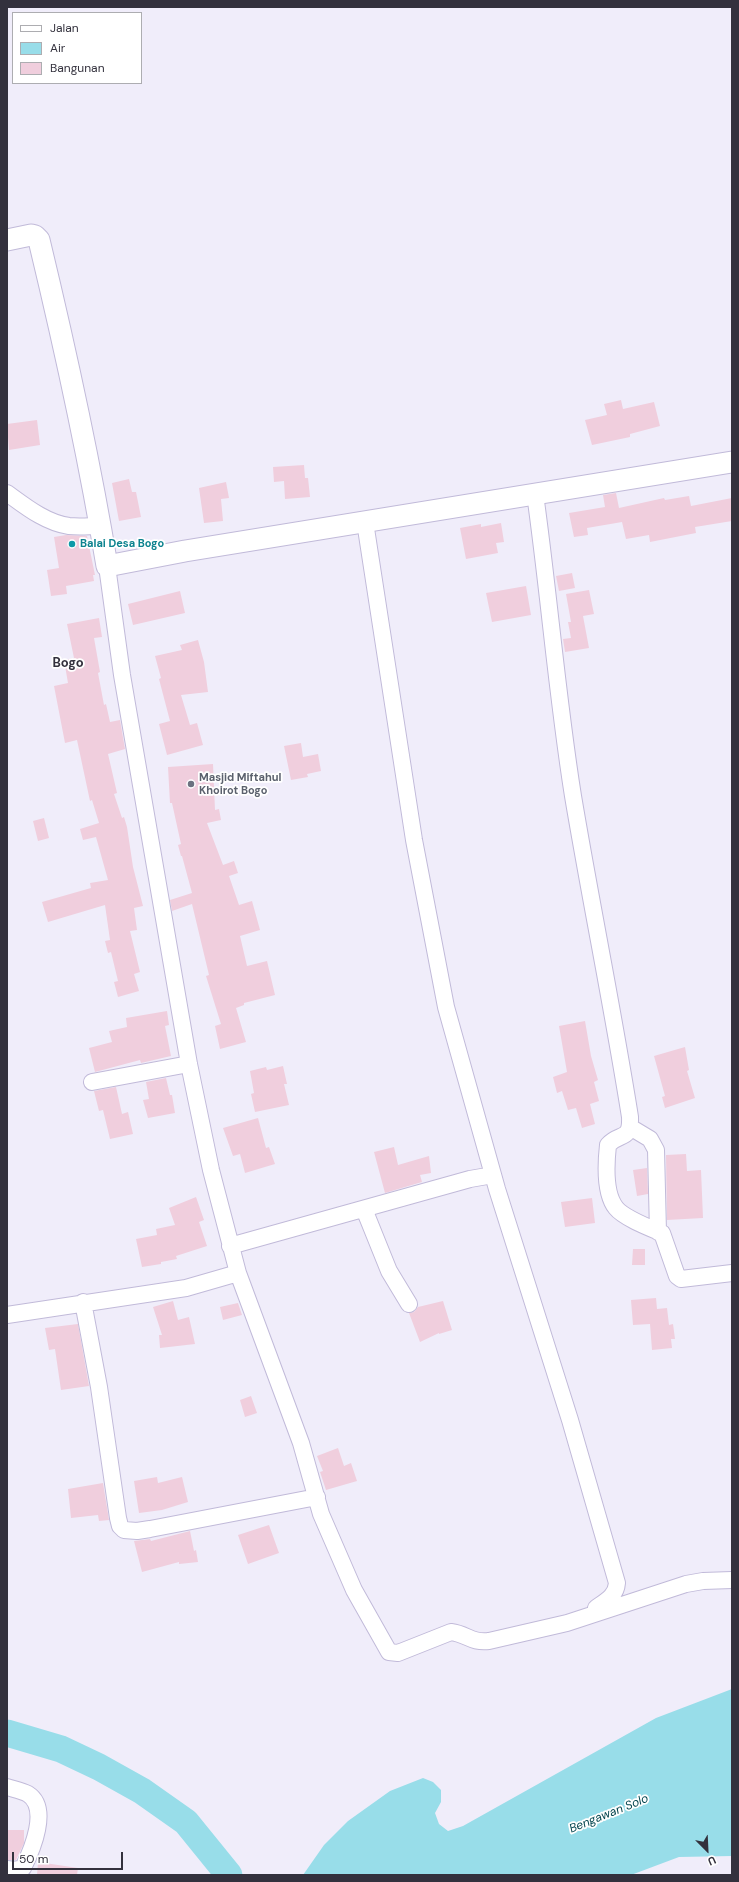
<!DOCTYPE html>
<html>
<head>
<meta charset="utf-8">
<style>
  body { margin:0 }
  #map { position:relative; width:739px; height:1882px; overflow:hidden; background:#f0edfa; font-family:"DM Sans",sans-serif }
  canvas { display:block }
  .frame { position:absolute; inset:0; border:8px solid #33313d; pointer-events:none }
  .legend { position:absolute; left:12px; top:12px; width:130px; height:72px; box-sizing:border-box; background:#fff; border:1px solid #adadb1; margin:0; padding:5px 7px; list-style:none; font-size:12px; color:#33313d }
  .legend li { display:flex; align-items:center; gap:8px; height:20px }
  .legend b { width:20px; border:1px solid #adadb1 }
  .north { position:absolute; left:687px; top:1830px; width:40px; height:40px; -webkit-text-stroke:3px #fff; paint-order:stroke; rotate:156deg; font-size:11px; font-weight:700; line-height:16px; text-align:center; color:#33313d }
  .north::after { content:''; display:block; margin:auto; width:14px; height:18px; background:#33313d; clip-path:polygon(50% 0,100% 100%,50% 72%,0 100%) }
  .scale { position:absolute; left:12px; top:1852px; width:111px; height:18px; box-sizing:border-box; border:2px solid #33313d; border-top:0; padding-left:5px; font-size:12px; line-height:14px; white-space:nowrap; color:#33313d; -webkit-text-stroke:3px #fff; paint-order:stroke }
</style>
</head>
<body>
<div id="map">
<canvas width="739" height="1882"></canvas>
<div class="frame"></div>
<ul class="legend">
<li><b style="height:5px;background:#fff"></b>Jalan</li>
<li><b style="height:11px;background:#98dde9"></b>Air</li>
<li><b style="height:11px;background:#f0cedd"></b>Bangunan</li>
</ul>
<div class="north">U</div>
<div class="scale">50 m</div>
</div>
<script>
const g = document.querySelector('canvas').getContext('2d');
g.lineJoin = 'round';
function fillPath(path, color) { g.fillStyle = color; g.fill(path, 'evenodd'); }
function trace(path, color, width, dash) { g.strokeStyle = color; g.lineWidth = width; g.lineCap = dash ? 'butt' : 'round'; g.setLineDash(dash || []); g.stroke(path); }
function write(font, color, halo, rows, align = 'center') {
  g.font = font + ' "DM Sans",sans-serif'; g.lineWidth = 3.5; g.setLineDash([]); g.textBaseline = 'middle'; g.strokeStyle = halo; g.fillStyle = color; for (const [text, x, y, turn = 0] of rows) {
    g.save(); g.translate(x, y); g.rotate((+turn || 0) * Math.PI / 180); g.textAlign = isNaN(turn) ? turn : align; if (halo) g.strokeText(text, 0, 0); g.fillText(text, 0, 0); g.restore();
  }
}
const water = new Path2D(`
  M732,1689V1856L679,1857L631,1875H303L324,1845L348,1821L390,1791L423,1778L433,1782L441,1790V1802L435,1813L439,1824L448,1831L463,1826L656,1718Z`);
const river = new Path2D(`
  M7,1733L61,1749L99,1767L142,1791L186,1822L229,1875`);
const building = new Path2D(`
  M621,400L623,409L654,402L660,426L630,434V437L592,445L585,420L607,415L604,404Z
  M37,420L40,445L9,450L7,424Z
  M304,465L305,478H308L310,497L285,499L284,481L274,482L273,467Z
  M129,479L132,492H136L141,517L119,521L112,483Z
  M226,482L229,498L221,499L223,521L204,523L199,488Z
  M616,493L619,508L664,498L665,500L689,496L691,506L732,498V521L695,527L696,533L650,542L649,535L626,539L622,522L587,528L588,535L574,537L569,513L605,507L603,495Z
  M501,523L504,542L496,543L498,553L466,559L460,528L481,524V527Z
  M66,535L87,536L95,575H93L94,581L66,586L67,594L51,596L47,570L59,568L54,537Z
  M572,573L575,588L559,591L556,576Z
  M526,586L531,615L492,622L486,593Z
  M589,590L594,614L583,616L589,648L565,652L563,639L571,638L568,622H571L566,594Z
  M180,591L185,613L133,625L128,604Z
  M99,618L102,637L94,638L100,672L98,673L104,705L106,704L110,722L120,720L125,749L108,754L117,793L114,794L122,818L124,817L127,827L133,867L143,906L134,908L137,930L130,931L140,972L134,974L139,991L118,997L114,982L118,981L111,952L108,953L105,941L110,940L105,905L48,922L42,902L91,888L90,883L108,880L96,837L83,840L80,829L99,823L92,800L90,801L77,740L65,743L54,686L68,683L64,660L74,658L67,624Z
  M198,640L204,662L208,692L181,695L190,725L197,723L203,745L167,755L159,724L170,721L159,679L161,678L155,656L182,650L180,645Z
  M301,743L303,757L318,754L321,771L307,774L308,777L291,780L284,746Z
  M213,764L215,810L219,809L221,820L207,823L223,865L234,861L238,873L229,876L239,905L252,901L260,930L240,936L247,966L267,961L275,995L244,1003V1005L236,1008L246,1042L220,1049L215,1026L221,1024L206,976L209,975L192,904L172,911L170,900L192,893L182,856H181L178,845L181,844L172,803H170L168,767Z
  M44,818L49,838L38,841L33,821Z
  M167,1011L169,1025L165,1026L171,1056L141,1063L140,1060L95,1072L89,1048L112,1042L109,1031L127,1027L126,1018Z
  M585,1021L591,1056L598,1080L594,1082L599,1101L590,1104L595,1124L582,1128L576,1108L568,1110L562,1091L557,1093L553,1077L567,1072L559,1026Z
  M685,1047L689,1070L687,1071L695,1098L665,1108L662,1097L665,1096L654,1056Z
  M283,1066L287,1084H284L289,1105L255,1112L251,1094L254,1093L250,1071L266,1067L267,1070Z
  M166,1078L170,1095H172L175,1113L148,1118L143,1100L149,1099L146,1082Z
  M116,1087L122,1114L128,1112L133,1134L110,1139L103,1110L99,1111L94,1091Z
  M258,1118L266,1148L269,1147L275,1164L245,1173L240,1154L233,1156L223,1128Z
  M394,1147L398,1165L429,1156L431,1173L420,1175L422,1182L385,1193L374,1152Z
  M686,1154L687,1171L701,1170L703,1218L667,1220L666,1155Z
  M647,1168L648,1194L637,1196L633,1170Z
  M196,1197L204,1220L199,1222L207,1246L176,1256L177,1259L161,1262V1264L142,1267L136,1239L157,1235L156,1229L175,1225L169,1208Z
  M592,1198L595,1223L565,1227L561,1202Z
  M633,1249H645V1265H632Z
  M656,1298L657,1309L667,1308L669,1325L673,1324L675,1339H671L672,1348L652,1350L650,1324L633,1325L631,1300Z
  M173,1301L178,1320L189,1317L195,1344L160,1348L159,1335H162L153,1307Z
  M443,1301L452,1330L439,1334V1333L420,1342L409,1313L414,1312L418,1307Z
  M238,1303L242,1315L223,1320L220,1307Z
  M78,1324L89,1386L61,1390L55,1349L49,1350L45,1328Z
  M251,1396L257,1413L245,1417L240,1400Z
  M338,1448L344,1466L351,1463L357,1481L326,1490L320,1472L323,1471L317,1456Z
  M157,1477L158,1483L182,1477L188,1502L162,1510L139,1513L134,1481Z
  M103,1483L109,1520L99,1521L98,1515L71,1518L68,1489Z
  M269,1525L279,1553L248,1564L238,1535Z
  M190,1531L194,1551L196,1550L198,1562L179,1564V1562L142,1572L134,1541L150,1539L151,1541Z
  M7,1830H24V1843L16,1860H7Z
  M38,1862L78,1868L77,1875H37Z`);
const minor = new Path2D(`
  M7,493C25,506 46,523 69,526C79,527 90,526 100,526
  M535,494C549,594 557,696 573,796C591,903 613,1010 630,1117C631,1142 619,1132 608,1145C606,1163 604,1193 616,1208C624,1218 650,1228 662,1233L677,1276L681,1279L732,1273
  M365,522L414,840L446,1007L497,1189L570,1420L617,1583C616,1596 606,1601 596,1608
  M107,566L122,675L189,1064L211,1170L238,1273L301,1443L321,1514L354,1590L389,1652L398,1653L451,1632C467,1634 471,1643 489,1641L567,1623L686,1584L703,1581L732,1580
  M92,1082L189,1064
  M630,1127L650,1139L656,1150L658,1232
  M364,1209L389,1271L409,1304
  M230,1246L470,1179L493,1175
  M83,1302L99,1387L118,1518L120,1526L124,1530L137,1531L150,1529L317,1497
  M7,1315L186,1288L238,1273
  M7,1787C13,1789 22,1791 28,1794C50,1808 32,1850 23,1868L14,1870L7,1869`);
const tertiary = new Path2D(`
  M7,240L31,235L35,236L39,240C65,348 89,457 107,566L185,551L732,462`);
const markers = [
  [72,544,4,"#0f9aa8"],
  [191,784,4,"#6b7280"]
];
const cultureNames = [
  ["Balai Desa Bogo",80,544]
];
const worshipNames = [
  ["Masjid Miftahul",199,778],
  ["Khoirot Bogo",199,791]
];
const waterNames = [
  ["Bengawan Solo",609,1814,-22]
];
const quarterNames = [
  ["Bogo",68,664]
];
fillPath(water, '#98dde9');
trace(river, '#98dde9', 27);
fillPath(building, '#f0cedd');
trace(minor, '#c1bad9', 18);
trace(tertiary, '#c1bad9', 23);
trace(minor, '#fff', 16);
trace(tertiary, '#fff', 21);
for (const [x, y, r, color] of markers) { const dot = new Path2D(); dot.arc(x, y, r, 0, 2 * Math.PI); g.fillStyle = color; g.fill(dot); trace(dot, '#fff', 1.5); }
write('bold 11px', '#0d838f', '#fff', cultureNames, 'left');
write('bold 11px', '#5b616d', '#fff', worshipNames, 'left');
write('italic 12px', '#03454e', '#fff', waterNames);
write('bold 13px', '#33313d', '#fff', quarterNames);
</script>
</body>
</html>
